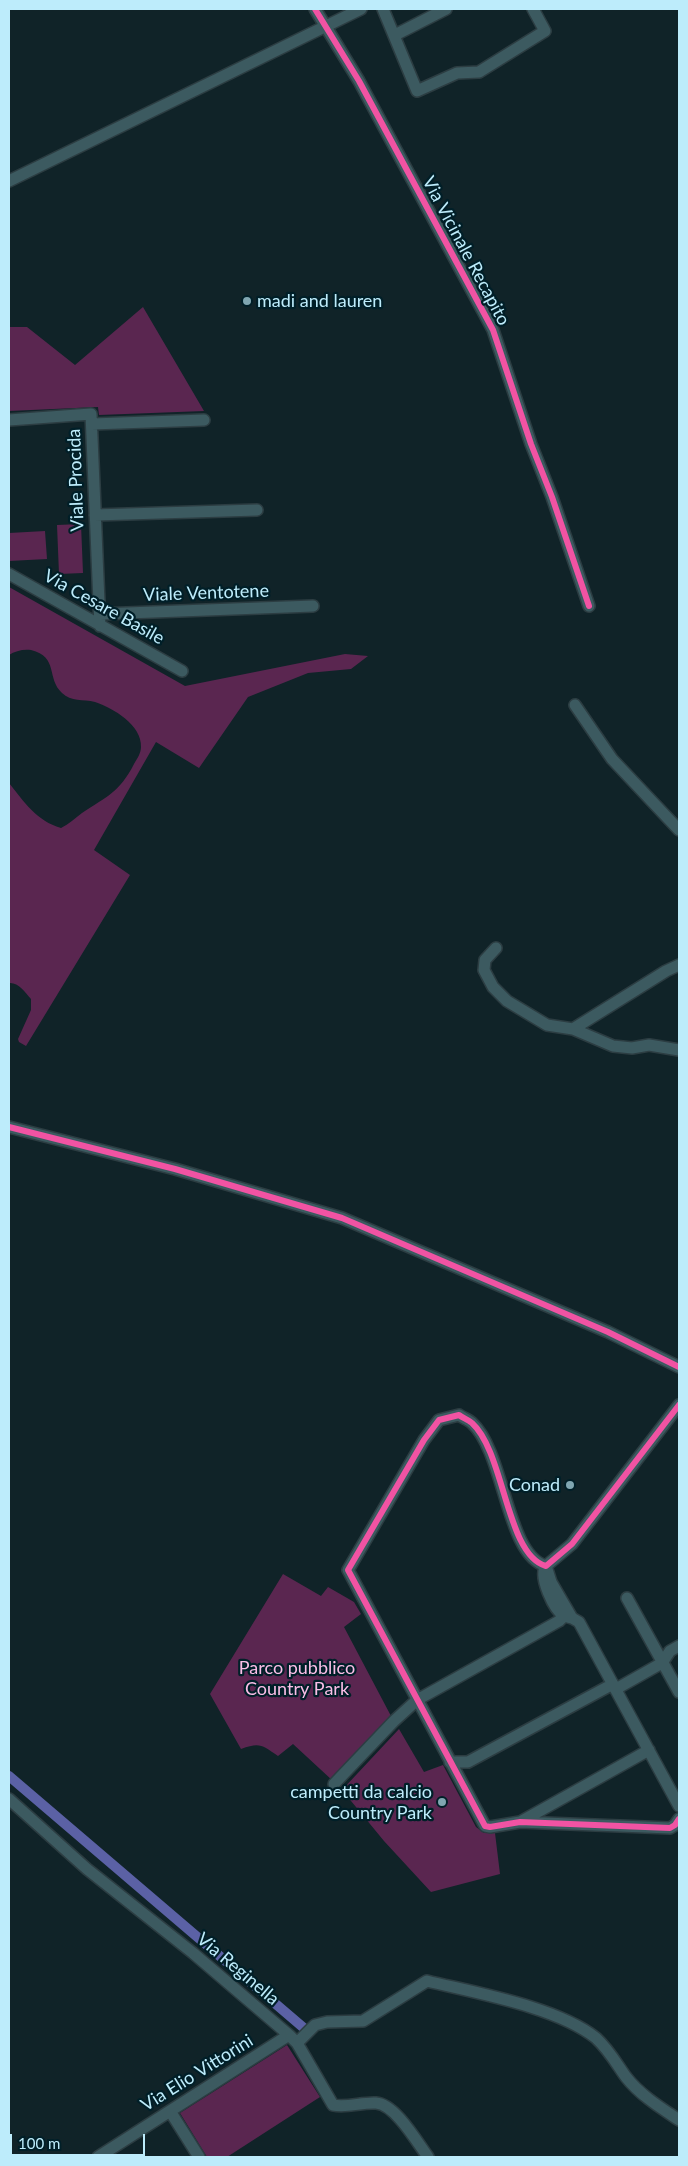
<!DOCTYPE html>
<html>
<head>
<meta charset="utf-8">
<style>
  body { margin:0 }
  #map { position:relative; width:688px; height:2166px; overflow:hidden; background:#102328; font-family:Lato,sans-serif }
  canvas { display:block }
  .frame { position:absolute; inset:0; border:10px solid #bdecfb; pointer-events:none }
  .scale { position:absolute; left:10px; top:2134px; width:135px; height:22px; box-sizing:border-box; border:2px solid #bdecfb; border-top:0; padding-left:6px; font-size:15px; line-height:18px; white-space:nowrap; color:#bdecfb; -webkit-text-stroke:4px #001f28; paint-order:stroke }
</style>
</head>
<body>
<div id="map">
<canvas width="688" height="2166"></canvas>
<div class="frame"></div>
<div class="scale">100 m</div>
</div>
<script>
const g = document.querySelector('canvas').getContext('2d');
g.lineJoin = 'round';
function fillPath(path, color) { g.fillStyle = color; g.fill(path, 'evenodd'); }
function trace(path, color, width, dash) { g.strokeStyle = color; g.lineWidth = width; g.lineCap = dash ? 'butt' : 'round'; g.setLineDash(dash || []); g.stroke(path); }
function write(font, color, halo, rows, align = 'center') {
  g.font = font + ' Lato,sans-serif'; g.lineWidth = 4.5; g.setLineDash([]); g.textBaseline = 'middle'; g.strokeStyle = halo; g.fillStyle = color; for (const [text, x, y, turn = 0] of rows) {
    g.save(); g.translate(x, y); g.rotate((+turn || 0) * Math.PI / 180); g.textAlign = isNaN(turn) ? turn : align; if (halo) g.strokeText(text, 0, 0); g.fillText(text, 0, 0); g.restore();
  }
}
const green = new Path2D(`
  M143,307L204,411L99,415L98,407L9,411V327H27L75,365Z
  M81,524L83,573L59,574L57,525Z
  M45,531L47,559L9,561V533Z
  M9,587L185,686L345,654L368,656L351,669L308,673L248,697L199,768L156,742L94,850L130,875L26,1046L19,1042L18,1039L31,1010V999C25,992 18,982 9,983V783C24,802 37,821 61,828C69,824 75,818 82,813C107,796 119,793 134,764C137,759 141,753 141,747C142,725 113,708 95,702C83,699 71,702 62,693C46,678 59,657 31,650C23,649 15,651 9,655Z
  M283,1574L321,1596L328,1587L354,1602L361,1614L344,1627L391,1716L333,1781L293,1744L278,1756C262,1745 260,1742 241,1749L210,1694Z
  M399,1729L424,1772L443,1765L476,1827L484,1833H495L500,1874L431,1892L384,1841L342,1790Z
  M287,2045L320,2097L227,2157H207L180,2113Z`);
const canal = new Path2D(`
  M9,1776L305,2029`);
const minor = new Path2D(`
  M315,9L359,81L493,330L531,444L552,497L589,606
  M383,9L417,91L457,73L479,72L545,31L533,9
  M395,35L446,9
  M9,181L361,9
  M9,420L91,414L100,626
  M92,424L204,420
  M95,515L257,510
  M9,574L182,671
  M100,614L313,606
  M575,705L612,759L679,830
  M496,948L485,960L484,970L493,987L507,1001L547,1025L573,1029L613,1046L632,1048L649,1045L679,1050
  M573,1029L666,971L679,965
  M9,1127L175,1169L342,1218L608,1332L679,1367
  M679,1405L572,1544L546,1566C506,1555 505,1453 472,1423C469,1420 463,1418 459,1415L439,1420L424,1440L348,1570L485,1826L490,1827L520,1822L670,1828L675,1825L679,1819
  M546,1566L551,1582L572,1618C569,1617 567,1617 564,1616C554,1610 538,1576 546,1566Z
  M627,1598L679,1692
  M572,1618L579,1622L679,1806
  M616,1689L662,1663L670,1651L679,1646
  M450,1762H468L613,1684
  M334,1784L394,1721L417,1700L559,1621L564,1616
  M9,1799L87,1869L193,1953L289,2035L297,2043L333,2105C347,2108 362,2102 376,2103C395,2104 417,2142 428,2157
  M520,1822L649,1750
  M297,2043L315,2025L327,2022L363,2021L427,1981C476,1993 557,2007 596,2038C609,2050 616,2063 626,2077C640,2095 661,2108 679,2120
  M170,2111L199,2157
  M98,2157L289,2035`);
const cycleway = new Path2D(`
  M315,9L359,81L493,330L531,444L552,497L589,606
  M9,1127L175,1169L342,1218L608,1332L679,1367
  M679,1405L572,1544L546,1566C506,1555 505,1453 472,1423C469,1420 463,1418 459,1415L439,1420L424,1440L348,1570L485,1826L490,1827L520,1822L670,1828L675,1825L679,1819`);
const markers = [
  [247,301,5,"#80a6b1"],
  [570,1485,5,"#80a6b1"],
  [442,1802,5,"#80a6b1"]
];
const streetNames = [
  ["Via Vicinale Recapito",466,251,62],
  ["Viale Procida",76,480,-92],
  ["Viale Ventotene",206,593,-2],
  ["Via Cesare Basile",104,607,29],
  ["Via Reginella",238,1969,40],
  ["Via Elio Vittorini",197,2073,-32]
];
const poiNames = [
  ["madi and lauren",257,301,"left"],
  ["Conad",560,1485],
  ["campetti da calcio",432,1792],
  ["Country Park",432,1813]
];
const parkNames = [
  ["Parco pubblico",297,1668],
  ["Country Park",297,1689]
];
fillPath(green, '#5a2650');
trace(canal, '#5b61a5', 10);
trace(minor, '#2c3d42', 14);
trace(minor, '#3c5a60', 11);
trace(cycleway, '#f153a3', 6);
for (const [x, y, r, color] of markers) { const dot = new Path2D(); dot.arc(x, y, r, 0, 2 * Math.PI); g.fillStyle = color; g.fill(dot); trace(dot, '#001f28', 2); }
write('18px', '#bdecfb', '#001f28', streetNames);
write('18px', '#bdecfb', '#001f28', poiNames, 'right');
write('18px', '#fabee7', '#001f28', parkNames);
</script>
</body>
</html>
